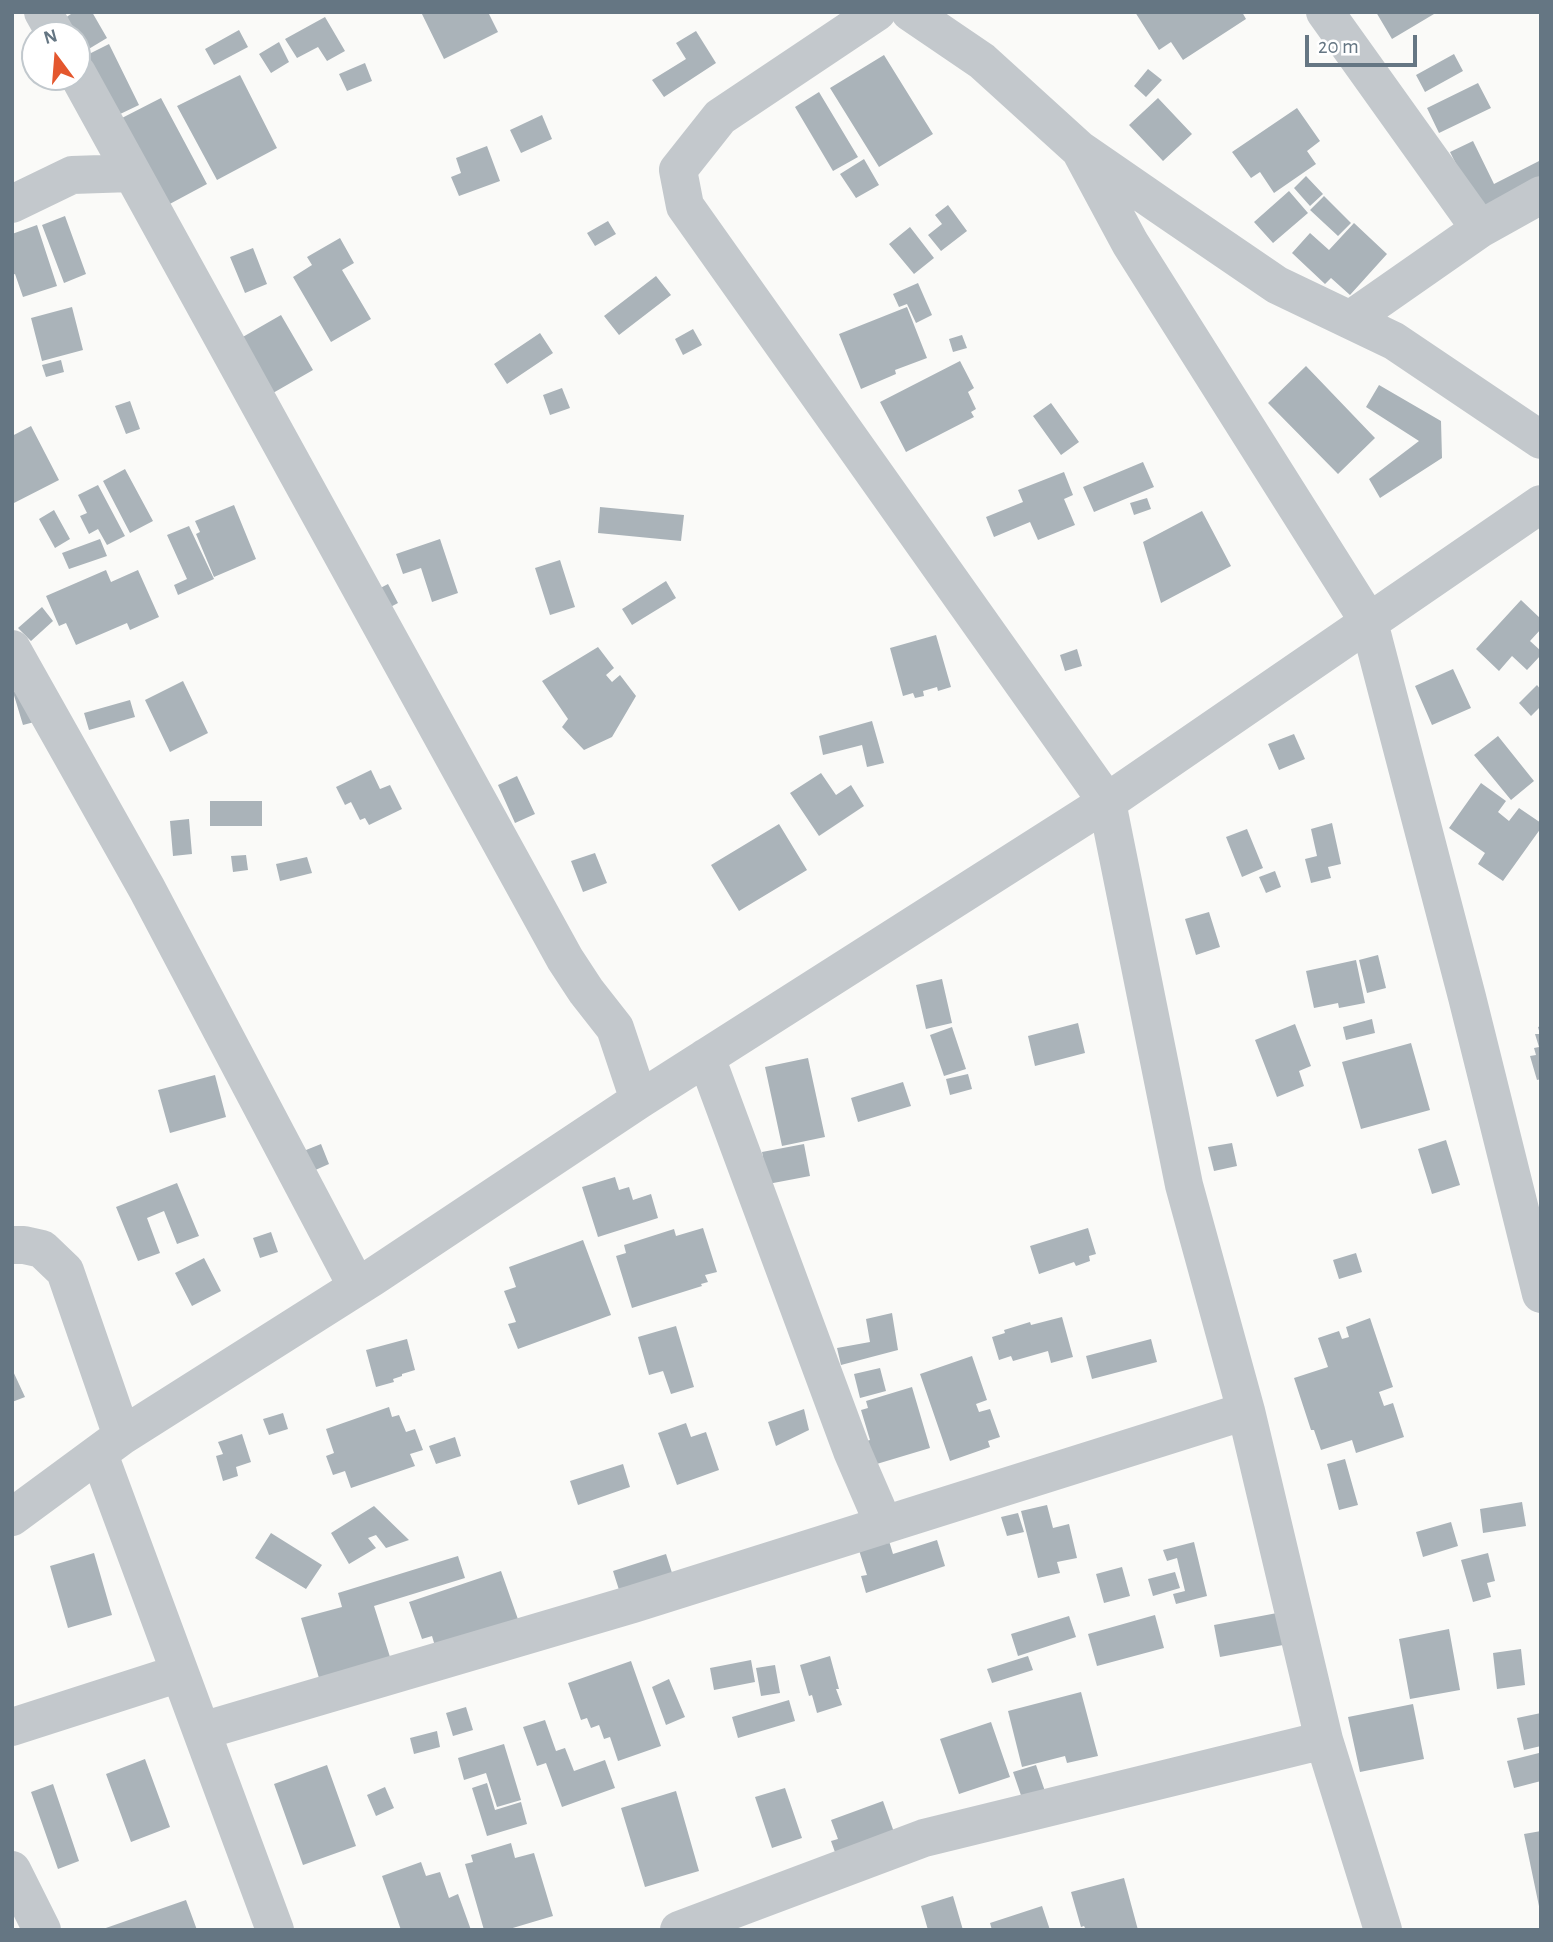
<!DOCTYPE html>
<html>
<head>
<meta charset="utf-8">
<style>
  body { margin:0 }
  #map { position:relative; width:1553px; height:1942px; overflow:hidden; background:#fafaf8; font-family:"Alegreya Sans",sans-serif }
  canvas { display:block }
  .frame { position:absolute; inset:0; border:14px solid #657683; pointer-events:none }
  .north { position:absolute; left:21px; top:21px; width:70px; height:70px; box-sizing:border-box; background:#fff; border:2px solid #c1c8cd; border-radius:50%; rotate:344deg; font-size:19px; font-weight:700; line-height:28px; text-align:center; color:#657683 }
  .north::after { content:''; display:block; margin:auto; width:24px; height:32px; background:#e4572e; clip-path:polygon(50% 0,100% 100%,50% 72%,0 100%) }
  .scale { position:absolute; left:1305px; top:35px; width:112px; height:32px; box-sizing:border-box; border:4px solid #657683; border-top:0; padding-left:9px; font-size:21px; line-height:24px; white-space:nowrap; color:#657683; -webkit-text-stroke:5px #fff; paint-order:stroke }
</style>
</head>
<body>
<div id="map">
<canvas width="1553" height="1942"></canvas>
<div class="frame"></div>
<div class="north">N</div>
<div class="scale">20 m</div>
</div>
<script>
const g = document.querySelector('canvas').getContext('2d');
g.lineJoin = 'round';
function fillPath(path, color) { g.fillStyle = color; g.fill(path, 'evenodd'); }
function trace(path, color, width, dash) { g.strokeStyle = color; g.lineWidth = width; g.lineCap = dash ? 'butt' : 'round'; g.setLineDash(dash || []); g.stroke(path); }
const building = new Path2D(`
  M74,12H92L107,38L82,53L77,44V35H71L62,20Z
  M421,12H488L498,32L444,59Z
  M1135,12H1242L1246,19L1183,60L1171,42L1159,50Z
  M1376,12H1433L1434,14L1392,39Z
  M325,17L345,51L327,61L318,47L297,58L285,39Z
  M239,30L248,47L214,65L205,49Z
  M696,31L716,63L664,97L652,80L686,59L676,43Z
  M279,42L289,62L271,73L259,54Z
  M109,44L139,105L116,116L85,56Z
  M1454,54L1463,71L1425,92L1416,75Z
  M884,55L933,134L879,167L830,88Z
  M365,63L372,81L347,91L339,74Z
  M1148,69L1162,80L1146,97L1134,86Z
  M240,75L277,148L217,180L177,106Z
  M1478,83L1491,108L1439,133L1427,108Z
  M819,92L858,157L833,171L795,107Z
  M161,98L207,184L166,206L120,119Z
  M1158,98L1192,134L1163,161L1129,125Z
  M1297,108L1320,141L1307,151L1316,164L1274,193L1260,172L1251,178L1232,152Z
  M542,115L552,139L521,153L510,130Z
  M1473,141L1494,184L1541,160V187L1482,216L1450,152Z
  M487,146L500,181L459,196L451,177L461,173L456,158Z
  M864,159L879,185L856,198L840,174Z
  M1306,176L1323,194L1310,206L1294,188Z
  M1289,191L1308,213L1273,243L1254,222Z
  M1324,196L1351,223L1338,236L1310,210Z
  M948,205L967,231L941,251L928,235L942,224L935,215Z
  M65,216L86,274L64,283L42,225Z
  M608,221L616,234L595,246L587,233Z
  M1354,223L1387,254L1350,295L1331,278L1325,284L1292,253L1310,233L1329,250Z
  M37,225L57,286L23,297L15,274L12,275V234Z
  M910,227L934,258L914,274L889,244Z
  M340,238L354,263L342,270L371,319L331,342L293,277L312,265L307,257Z
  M253,248L267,284L245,293L230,257Z
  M656,276L671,295L619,335L604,316Z
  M918,283L932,315L916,323L907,304L899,307L893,294Z
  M72,307L83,350L42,361L31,318Z
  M907,307L927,358L895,370L896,374L861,389L839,334Z
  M281,315L313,370L273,393L241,338Z
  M693,329L702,345L683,355L675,339Z
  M540,333L553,353L507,384L494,364Z
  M962,335L967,348L953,352L949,339Z
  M61,360L64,372L46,377L42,365Z
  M960,361L974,388L968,392L976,409L971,412L974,417L906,452L880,402Z
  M1306,366L1375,438L1338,474L1268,403Z
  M1379,385L1441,421L1442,458L1380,498L1369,479L1419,441L1366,407Z
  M562,388L570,408L550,415L543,395Z
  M130,401L140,429L126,434L115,406Z
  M1051,403L1079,442L1061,455L1033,416Z
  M31,426L59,480L12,504V436Z
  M1143,462L1154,487L1094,512L1083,487Z
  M125,469L153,521L130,533L103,481Z
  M1064,472L1073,495L1064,499L1075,525L1038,540L1030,522L994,537L986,517L1023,502L1018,490Z
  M98,485L125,536L107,545L98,529L89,534L80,516L87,513L78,495Z
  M1147,498L1151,509L1134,515L1130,503Z
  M234,505L256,559L214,577L196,534L200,532L195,521Z
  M600,507L684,515L681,541L598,533Z
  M54,510L70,539L55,548L39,519Z
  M1202,511L1231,566L1161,603L1143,542Z
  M189,526L214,579L178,595L174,585L187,579L167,535Z
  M100,539L107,556L69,569L62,553Z
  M440,539L458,593L432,602L421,568L403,574L396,554Z
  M560,560L575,607L550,615L535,568Z
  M106,570L111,582L138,570L159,617L130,630L127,623L76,645L66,623L59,626L46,596Z
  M666,581L676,598L632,625L622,609Z
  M388,584L398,603L379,613L369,594Z
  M1521,600L1541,619V629L1530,641L1541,651V655L1527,670L1512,656L1499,671L1476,649Z
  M42,607L53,621L31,641L18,628Z
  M936,635L951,687L938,691L937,687L923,691L924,696L915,698L913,693L903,696L890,648Z
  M598,647L614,668L606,675L612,682L620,675L636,696L612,737L584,750L562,727L568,719L542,681Z
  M1077,649L1082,666L1065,671L1060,655Z
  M1453,669L1471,708L1432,725L1415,686Z
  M183,681L208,733L170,752L145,700Z
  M1537,685L1541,690V706L1531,716L1519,703Z
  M29,688L38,721L23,725L13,692Z
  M130,700L135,717L89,730L84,713Z
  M872,721L884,763L867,767L862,745L823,755L819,736Z
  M1294,734L1305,759L1279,770L1268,744Z
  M1498,736L1534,781L1511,800L1474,755Z
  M371,770L380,789L390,785L402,809L369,825L365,818L360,820L351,802L345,805L336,787Z
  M821,773L836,795L851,785L864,806L819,836L790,793Z
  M517,776L535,814L515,823L498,785Z
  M1481,783L1506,801L1498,812L1509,821L1519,808L1541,823V828L1503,881L1478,864L1485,853L1449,828Z
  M210,801H262V826H210Z
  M189,819L192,854L173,856L170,821Z
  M1332,823L1341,864L1328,867L1331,878L1311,883L1305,859L1317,856L1311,829Z
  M779,824L807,870L739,911L711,865Z
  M1247,829L1263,868L1242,877L1226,837Z
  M595,853L607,883L583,892L571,861Z
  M246,855L248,870L233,872L231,856Z
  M307,857L312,873L280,881L276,864Z
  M1275,871L1281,887L1266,893L1259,877Z
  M1209,912L1220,947L1196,955L1185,919Z
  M1378,955L1386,988L1367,993L1359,960Z
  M1356,960L1365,1003L1339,1008L1338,1003L1314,1008L1306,971Z
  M942,979L952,1023L926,1029L916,985Z
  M1372,1019L1375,1033L1346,1040L1343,1027Z
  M1078,1023L1085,1053L1035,1066L1028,1036Z
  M1295,1024L1311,1066L1299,1071L1304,1086L1277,1097L1255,1040Z
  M1541,1026V1079L1537,1080L1530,1056L1536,1055L1534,1048L1539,1047L1535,1034H1540L1538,1027Z
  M952,1027L966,1069L944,1076L930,1035Z
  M1411,1043L1430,1110L1361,1129L1342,1062Z
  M808,1058L825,1137L782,1146L765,1067Z
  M968,1074L972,1089L950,1095L946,1079Z
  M215,1075L226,1117L170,1133L158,1090Z
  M903,1082L911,1106L858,1122L851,1098Z
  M1446,1140L1460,1185L1432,1194L1418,1149Z
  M1232,1143L1237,1166L1214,1171L1208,1147Z
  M321,1144L329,1164L304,1175L296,1154Z
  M804,1144L810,1176L768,1184L762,1152Z
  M615,1177L619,1190L629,1187L633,1200L651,1194L658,1218L598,1237L582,1187Z
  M177,1183L199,1236L177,1244L164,1211L147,1218L160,1253L138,1261L116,1207Z
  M703,1228L717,1272L705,1275L708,1282L701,1284L702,1286L632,1308L616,1256L626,1253L624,1245L674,1229L676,1236Z
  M1088,1228L1096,1254L1089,1256L1090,1261L1076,1266L1074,1262L1039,1274L1030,1246Z
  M271,1232L278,1252L260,1258L253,1238Z
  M583,1240L611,1315L518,1349L508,1324L516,1322L504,1291L516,1287L509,1267Z
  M1356,1253L1362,1272L1339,1279L1333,1260Z
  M204,1258L221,1291L192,1306L175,1273Z
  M892,1313L898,1350L841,1365L837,1348L870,1342L866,1319Z
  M1062,1317L1073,1357L1051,1363L1048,1351L1013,1361L1011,1356L999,1360L992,1337L1005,1333L1004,1330L1030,1322L1031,1325Z
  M1370,1318L1393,1387L1379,1392L1384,1406L1393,1403L1404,1437L1356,1453L1352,1440L1321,1450L1314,1430H1311L1294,1378L1328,1367L1318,1338L1339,1331L1342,1339L1349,1337L1346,1327Z
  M676,1326L694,1387L671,1394L663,1371L649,1375L638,1337Z
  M407,1339L415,1370L402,1374V1376L393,1379L394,1382L376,1387L366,1350Z
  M1151,1339L1157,1362L1092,1379L1086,1356Z
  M972,1356L987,1400L976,1404L979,1412L990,1409L1000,1437L988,1441L990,1447L950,1461L920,1374Z
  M880,1368L886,1391L860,1398L854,1374Z
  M12,1369L25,1397L12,1402Z
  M912,1387L930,1448L870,1466L863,1442L870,1440L861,1410L868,1408L866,1401Z
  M389,1407L392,1417L399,1415L406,1432L415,1429L423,1450L410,1454L415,1466L351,1488L345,1471L333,1475L326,1456L334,1453L326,1429Z
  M804,1409L809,1430L776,1446L768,1422Z
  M283,1413L288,1429L269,1435L263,1419Z
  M686,1423L691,1437L706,1432L719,1470L677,1485L658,1433Z
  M242,1434L251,1462L236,1467L238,1476L223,1481L216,1456L223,1454L218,1442Z
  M455,1437L461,1456L436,1464L429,1446Z
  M1345,1459L1358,1505L1339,1510L1327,1464Z
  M623,1464L630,1487L578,1505L570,1481Z
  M1522,1502L1526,1526L1483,1533L1480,1509Z
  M1047,1505L1053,1528L1069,1524L1077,1558L1057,1562L1060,1573L1038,1578L1021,1511Z
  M374,1506L409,1540L386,1548L376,1535L368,1538L376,1548L349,1564L331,1533Z
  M1018,1513L1024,1532L1007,1536L1001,1517Z
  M1451,1522L1458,1546L1423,1557L1416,1532Z
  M886,1531L893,1554L937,1540L945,1566L866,1593L861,1576L867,1575L856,1541Z
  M271,1533L322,1565L306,1589L255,1558Z
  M1194,1542L1207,1596L1176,1604L1173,1594L1185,1591L1177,1558L1167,1561L1163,1550Z
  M94,1553L112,1615L68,1628L50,1566Z
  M1488,1553L1495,1581L1487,1583L1491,1597L1473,1602L1461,1560Z
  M666,1554L673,1576L620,1593L613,1571Z
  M458,1556L465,1578L374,1606L395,1673L365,1683L360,1664L362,1676L322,1688L301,1618L342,1607L338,1593Z
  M1122,1567L1130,1596L1104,1603L1096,1574Z
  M501,1571L520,1625L437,1653L432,1636L422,1639L409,1602Z
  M1175,1572L1180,1588L1153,1596L1148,1579Z
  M1277,1613L1283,1645L1220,1657L1214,1625Z
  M1155,1615L1164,1648L1097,1666L1088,1634Z
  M1069,1616L1076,1637L1018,1656L1011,1634Z
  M1449,1629L1460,1690L1410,1699L1399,1639Z
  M1521,1649L1525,1685L1497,1689L1493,1653Z
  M830,1656L839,1689H836L842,1705L817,1713L812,1695L809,1696L800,1665Z
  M1028,1656L1033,1670L992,1683L987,1669Z
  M751,1660L755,1682L714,1690L710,1668Z
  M631,1661L661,1746L618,1761L610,1737L604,1739L599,1725L591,1728L587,1718L581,1720L568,1683Z
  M775,1665L780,1693L761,1696L756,1668Z
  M669,1679L685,1717L666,1725L652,1687Z
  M1081,1692L1098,1756L1067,1763L1065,1756L1022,1767L1008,1711Z
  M789,1700L795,1721L738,1738L732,1717Z
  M1413,1704L1424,1759L1360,1772L1348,1717Z
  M466,1707L473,1730L453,1736L446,1713Z
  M1541,1713V1746L1524,1750L1517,1718Z
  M545,1720L556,1751L565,1748L574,1771L605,1760L615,1788L562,1807L546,1763L537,1766L523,1727Z
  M991,1722L1010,1777L959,1794L940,1739Z
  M437,1731L440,1747L414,1754L410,1738Z
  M504,1744L521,1800L497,1807L486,1773L464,1780L458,1758Z
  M1539,1753L1541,1760V1781L1514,1788L1507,1761Z
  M145,1759L170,1827L131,1842L106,1774Z
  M327,1765L356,1846L303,1865L274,1784Z
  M1036,1765L1048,1800L1025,1807L1013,1772Z
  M487,1783L495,1810L521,1802L527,1824L487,1836L472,1788Z
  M53,1784L79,1861L58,1869L31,1792Z
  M385,1787L394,1808L376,1816L367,1795Z
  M785,1788L802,1838L772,1848L755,1797Z
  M676,1791L699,1871L645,1887L621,1808Z
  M883,1801L895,1835L836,1855L831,1841L838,1839L831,1820Z
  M1541,1831V1910L1540,1911L1524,1834Z
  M511,1843L515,1858L534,1853L553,1916L506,1930H484L465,1864L473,1862L471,1855Z
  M421,1862L426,1876L440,1872L449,1898L458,1894L471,1930H401L382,1876Z
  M1124,1878L1138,1930H1086L1084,1926L1081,1927L1071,1892Z
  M953,1896L963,1930H928L921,1906Z
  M186,1900L197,1930H103V1929Z
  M1042,1906L1050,1930H992L990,1923Z`);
const minor = new Path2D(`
  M43,12L56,35
  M877,12L720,117L678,170L685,206L1107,802L1184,1185L1246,1411L1324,1740L1383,1930
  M910,12L982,61L1080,150L1167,210L1277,285L1394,341L1541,440
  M1325,12L1480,229
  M77,73L565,959L586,991L615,1028L639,1100
  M1080,150L1130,243L1369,622L1467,997L1541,1294
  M12,204L72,175L132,173
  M1351,319L1480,229L1541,195
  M12,649L147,889L357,1287
  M706,1057L852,1451L884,1525
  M12,1245H24L42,1249L65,1271L122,1436
  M99,1454L275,1930
  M12,1517L122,1436L373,1277L639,1100L1107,802L1541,504
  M12,1727L180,1673
  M202,1731L633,1604L1246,1411
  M12,1870L42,1930
  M679,1930L924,1838L1324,1740`);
fillPath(building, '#aab3b9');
trace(minor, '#c3c8cc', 38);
</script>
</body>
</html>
